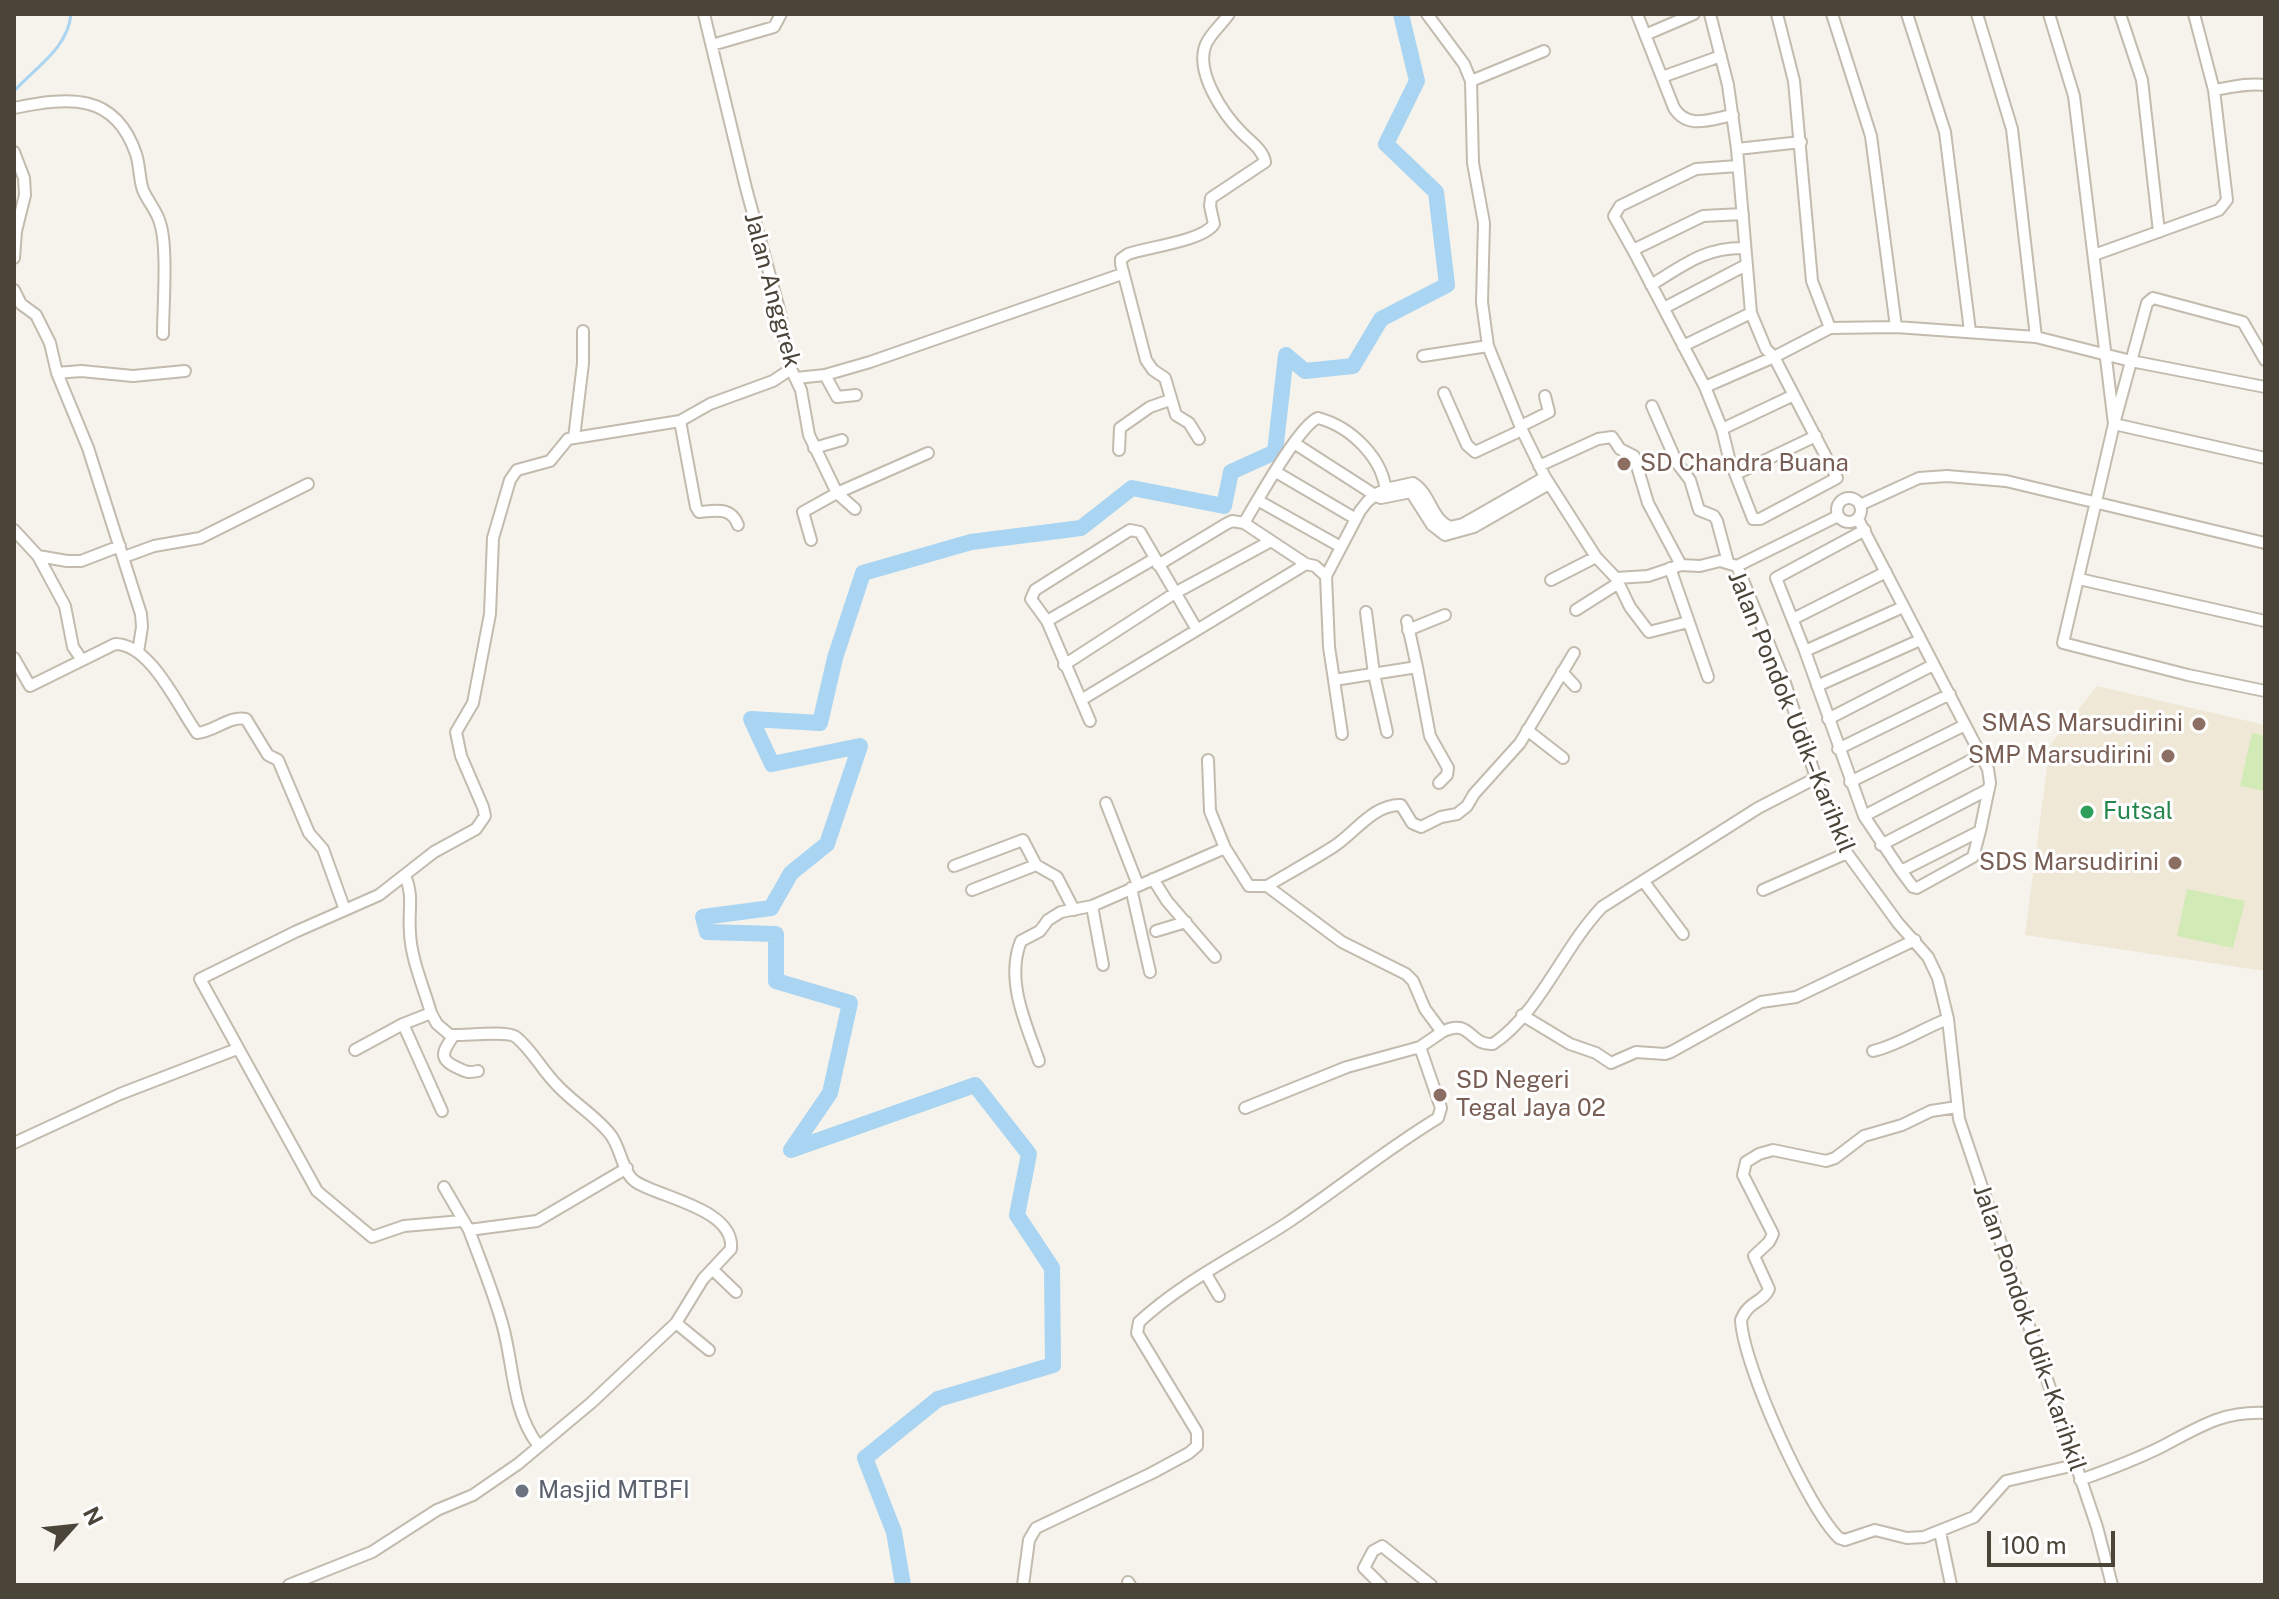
<!DOCTYPE html>
<html>
<head>
<meta charset="utf-8">
<style>
  body { margin:0 }
  #map { position:relative; width:2279px; height:1599px; overflow:hidden; background:#f6f3ec; font-family:"Public Sans",sans-serif }
  canvas { display:block }
  .frame { position:absolute; inset:0; border:16px solid #4b4439; pointer-events:none }
  .north { position:absolute; left:32px; top:1487px; width:80px; height:80px; -webkit-text-stroke:6px #fff; paint-order:stroke; rotate:63deg; font-size:22px; font-weight:700; line-height:32px; text-align:center; color:#4b4439 }
  .north::after { content:''; display:block; margin:auto; width:28px; height:36px; background:#4b4439; clip-path:polygon(50% 0,100% 100%,50% 72%,0 100%) }
  .scale { position:absolute; left:1987px; top:1531px; width:128px; height:36px; box-sizing:border-box; border:4px solid #4b4439; border-top:0; padding-left:10px; font-size:24px; line-height:28px; white-space:nowrap; color:#4b4439; -webkit-text-stroke:6px #fff; paint-order:stroke }
</style>
</head>
<body>
<div id="map">
<canvas width="2279" height="1599"></canvas>
<div class="frame"></div>
<div class="north">N</div>
<div class="scale">100 m</div>
</div>
<script>
const g = document.querySelector('canvas').getContext('2d');
g.lineJoin = 'round';
function fillPath(path, color) { g.fillStyle = color; g.fill(path, 'evenodd'); }
function trace(path, color, width, dash) { g.strokeStyle = color; g.lineWidth = width; g.lineCap = dash ? 'butt' : 'round'; g.setLineDash(dash || []); g.stroke(path); }
function write(font, color, halo, rows, align = 'center') {
  g.font = font + ' "Public Sans",sans-serif'; g.lineWidth = 6; g.setLineDash([]); g.textBaseline = 'middle'; g.strokeStyle = halo; g.fillStyle = color; for (const [text, x, y, turn = 0] of rows) {
    g.save(); g.translate(x, y); g.rotate((+turn || 0) * Math.PI / 180); g.textAlign = isNaN(turn) ? turn : align; if (halo) g.strokeText(text, 0, 0); g.fillText(text, 0, 0); g.restore();
  }
}
const education = new Path2D(`
  M2097,686L2265,725V971L2025,935L2050,745Z`);
const green = new Path2D(`
  M2252,733L2265,736V791L2240,786Z
  M2187,889L2245,901L2233,948L2177,936Z`);
const stream = new Path2D(`
  M14,91C36,67 68,48 71,14`);
const river = new Path2D(`
  M903,1585L894,1532L865,1458L938,1399L1053,1365L1052,1268L1017,1215L1029,1154L975,1085L791,1150L830,1093L850,1003L776,981V934L707,932L703,917L771,908L791,873L827,844L860,746L772,764L751,719L820,723L835,658L863,573L971,542L1081,528L1132,488L1224,506L1231,472L1275,452L1286,355L1305,371L1353,366L1381,319L1447,285L1436,192L1386,144L1417,81L1401,14`);
const minor = new Path2D(`
  M704,14L746,188L779,309L791,369L801,390L809,435L837,493L803,512L811,540
  M1427,14L1464,64L1471,81L1473,163L1484,223L1482,302L1488,346L1522,430L1545,477L1596,557L1616,578L1648,576L1681,565L1700,566L1720,561L1737,566L1785,683L1816,778L1847,853L1898,923L1928,957L1938,978L1948,1019L1959,1119L2097,1527L2112,1585
  M1637,14L1674,108C1688,130 1711,119 1733,115
  M1710,14L1728,85L1737,149L1801,142
  M1777,14L1794,81L1812,281L1830,328
  M1832,14L1871,136L1896,327
  M1907,14L1945,132L1970,331
  M1977,14L2012,129L2036,337
  M2049,14L2074,96L2114,424L2265,458
  M2120,14L2142,80L2159,232
  M1645,35L1694,14
  M712,45L774,27L781,14
  M1662,77L1721,56
  M1471,81L1544,51
  M2214,90C2232,87 2248,83 2265,85
  M14,108C69,97 115,92 136,154C140,166 139,179 143,190C148,202 157,211 160,223C168,246 163,308 163,334
  M1737,149L1751,313L1766,349L1774,357L1837,478L1760,519H1753L1729,458L1722,429L1705,387L1774,357L1830,328L1896,327L2036,337L2131,361L2265,387
  M14,152L24,178L25,195L16,231L14,258
  M1738,166L1696,169L1620,206L1614,216L1633,250L1703,216L1743,214
  M1633,250L1705,387
  M2094,255L2219,210L2227,200L2214,90L2194,14
  M1651,285C1684,265 1705,247 1745,248
  M14,290L21,304L36,315L50,343L57,373L88,448L141,614L142,627L138,652
  M1664,308L1746,265
  M1683,346L1751,313
  M1423,356L1488,346
  M2265,360L2243,322L2153,298L2147,303L2114,424L2063,643L2188,675L2265,691
  M57,373L81,371L133,376L185,371
  M825,375L870,362L1122,274
  M796,378L825,375L837,397L856,395
  M1444,393L1467,445L1475,452L1522,430
  M1652,406L1677,463L1690,480L1699,510L1714,516L1717,521L1728,562
  M680,421L696,507L699,512C715,511 731,506 738,525
  M1521,426L1549,412L1545,396
  M1722,429L1794,395
  M574,438L583,363V331
  M1199,439L1189,423L1176,415L1165,378L1153,370L1146,360L1121,264V259L1128,254C1148,247 1203,241 1214,224L1210,206L1211,198L1265,162C1263,150 1251,142 1242,133C1224,115 1194,72 1206,44C1211,33 1222,24 1229,14
  M1294,443L1378,497
  M814,448L842,440
  M1119,450L1120,428L1150,407L1170,400
  M1539,466L1598,439L1612,437L1620,449L1634,456L1648,503L1681,565
  M1276,472L1356,519
  M1736,474L1816,436
  M1837 510a12 12 0 1 1 24 0a12 12 0 1 1-24 0Z
  M1381,498L1411,492L1432,525L1445,535L1474,527L1549,484
  M1259,501L1341,547
  M1860,505L1919,478L1947,476L2006,481L2265,543
  M855,509L837,493L928,453
  M1858,519L1988,769L1990,783L1980,831L1901,871L1864,816L1805,651L1776,578L1865,530
  M14,530L38,556L67,561H81L120,546
  M38,556L65,606L73,647L82,660
  M124,557L154,546L200,538L308,484
  M1158,565L1226,524L1232,521L1244,523
  M1737,566L1838,516
  M1670,568L1708,677
  M1326,576L1315,566L1306,564L1244,523C1256,503 1300,424 1318,418C1352,427 1385,460 1386,495
  M1616,578L1630,607L1649,632L1688,622
  M2079,579L2265,621
  M1551,580L1596,557
  M1576,610L1617,584
  M1366,612L1374,674L1387,732
  M1793,619L1886,572
  M1047,621L1154,559
  M1407,621L1417,667L1334,680L1329,647L1326,576L1360,511L1367,502L1376,494L1386,489L1413,483C1431,494 1431,519 1450,527L1463,524L1545,477
  M1408,630L1445,615
  M1805,651L1903,607
  M14,658L30,686L115,644C151,644 178,707 197,733C214,732 230,715 246,719L268,755L278,760L309,833L323,849L345,910
  M1064,665L1175,593L1271,541
  M1417,667L1430,736L1448,768L1447,775L1439,783
  M1562,672L1575,686
  M1334,680L1342,734
  M1817,686L1920,640
  M1081,700L1306,564
  M1828,719L1933,665
  M1090,721L1047,621L1031,599L1035,590L1130,530L1140,532L1196,628
  M1527,730L1563,758
  M1838,749L1950,694
  M1208,760L1210,811L1225,848
  M1850,782L1965,725
  M1106,803L1138,885
  M1864,816L1981,755
  M1881,845L1989,789
  M954,866L1023,840L1036,865L1057,877L1074,910
  M1901,871L1913,887L1917,888L1973,857L1980,831
  M405,876C414,896 408,911 410,933C411,959 424,988 431,1013L437,1024L450,1035C464,1036 507,1030 516,1037C532,1050 542,1070 556,1084C572,1102 595,1115 610,1134C621,1147 622,1173 636,1182C661,1198 735,1209 731,1249L703,1279L676,1323
  M1153,879L1167,901L1215,957
  M1644,882L1683,934
  M1267,886C1289,873 1311,861 1333,847C1354,834 1373,804 1401,805L1412,823L1421,827L1441,817L1457,814L1467,806L1474,794L1520,743L1574,653
  M1131,888L1150,972
  M972,890L1036,865
  M1763,890L1847,853
  M1092,906L1103,965
  M1156,931L1186,922
  M1522,1015L1570,1044L1596,1053L1611,1063L1636,1052L1665,1054L1671,1052L1761,1002L1796,997L1915,940
  M403,1024L442,1111
  M454,1035C443,1051 437,1059 458,1068C466,1072 468,1073 478,1071
  M355,1050L403,1024L431,1013
  M1873,1051C1899,1045 1923,1028 1948,1019
  M1039,1061C1026,1024 1005,980 1021,941L1040,931L1048,920L1061,912L1092,906L1225,848L1249,886H1267L1342,942L1406,974L1413,981L1425,1009L1442,1032C1471,1017 1469,1046 1493,1044C1541,1011 1562,949 1602,907L1758,808L1816,778
  M1957,1107L1931,1111L1902,1125L1864,1136L1835,1158L1826,1161L1773,1150L1759,1154L1746,1162L1743,1175L1773,1234L1769,1242L1754,1256L1769,1289C1763,1303 1748,1301 1741,1320C1743,1365 1807,1507 1839,1538L1845,1540L1875,1530L1907,1538L1924,1537L1974,1517L2006,1481L2075,1465
  M1245,1108L1347,1067L1420,1047
  M14,1143L120,1094L237,1049
  M444,1187L469,1230L537,1221L627,1168
  M462,1221L404,1226L372,1237L317,1191L200,979L295,932L379,895L434,852L476,829L485,816L483,807L461,756L456,732L473,703L490,614L493,538L510,480L517,470L550,461L568,439L680,421L710,404L773,381L791,369
  M469,1230C480,1260 493,1291 502,1323C514,1364 511,1409 538,1445
  M712,1269L736,1292
  M1206,1274L1219,1296
  M2080,1480C2108,1470 2135,1460 2161,1447C2198,1428 2221,1411 2265,1413
  M1940,1532L1951,1585
  M1128,1582L1130,1585
  M289,1585L372,1552L437,1510L473,1495L518,1464L591,1403L676,1323L709,1350
  M1023,1585L1029,1540L1036,1528L1152,1473L1189,1453L1197,1446V1432L1137,1333L1139,1322C1182,1282 1238,1255 1287,1223C1338,1189 1385,1150 1438,1118L1441,1108L1420,1047L1442,1032
  M1381,1585L1364,1568L1373,1551L1382,1546L1431,1585`);
const markers = [
  [1624,464,8,"#8d6e63"],
  [2199,724,8,"#8d6e63"],
  [2168,756,8,"#8d6e63"],
  [2087,812,8,"#2e9e5b"],
  [2175,863,8,"#8d6e63"],
  [1440,1095,8,"#8d6e63"],
  [522,1491,8,"#6b7280"]
];
const streetNames = [
  ["Jalan Anggrek",772,290,75],
  ["Jalan Pondok Udik–Karihkil",1791,712,68],
  ["Jalan Pondok Udik–Karihkil",2029,1328,71]
];
const educationNames = [
  ["SD Chandra Buana",1640,464,"left"],
  ["SMAS Marsudirini",2183,724],
  ["SMP Marsudirini",2152,756],
  ["SDS Marsudirini",2159,863],
  ["SD Negeri",1456,1081,"left"],
  ["Tegal Jaya 02",1456,1109,"left"]
];
const leisureNames = [
  ["Futsal",2103,812]
];
const worshipNames = [
  ["Masjid MTBFI",538,1491]
];
fillPath(education, '#efe8d6');
fillPath(green, '#d2eab5');
trace(stream, '#a9d4f2', 3);
trace(river, '#a9d4f2', 16);
trace(minor, '#c2bbae', 14);
trace(minor, '#fff', 10);
for (const [x, y, r, color] of markers) { const dot = new Path2D(); dot.arc(x, y, r, 0, 2 * Math.PI); g.fillStyle = color; g.fill(dot); trace(dot, '#fff', 3); }
write('24px', '#4b4439', '#fff', streetNames);
write('24px', '#785e54', '#fff', educationNames, 'right');
write('24px', '#27864d', '#fff', leisureNames, 'left');
write('24px', '#5b616d', '#fff', worshipNames, 'left');
</script>
</body>
</html>
